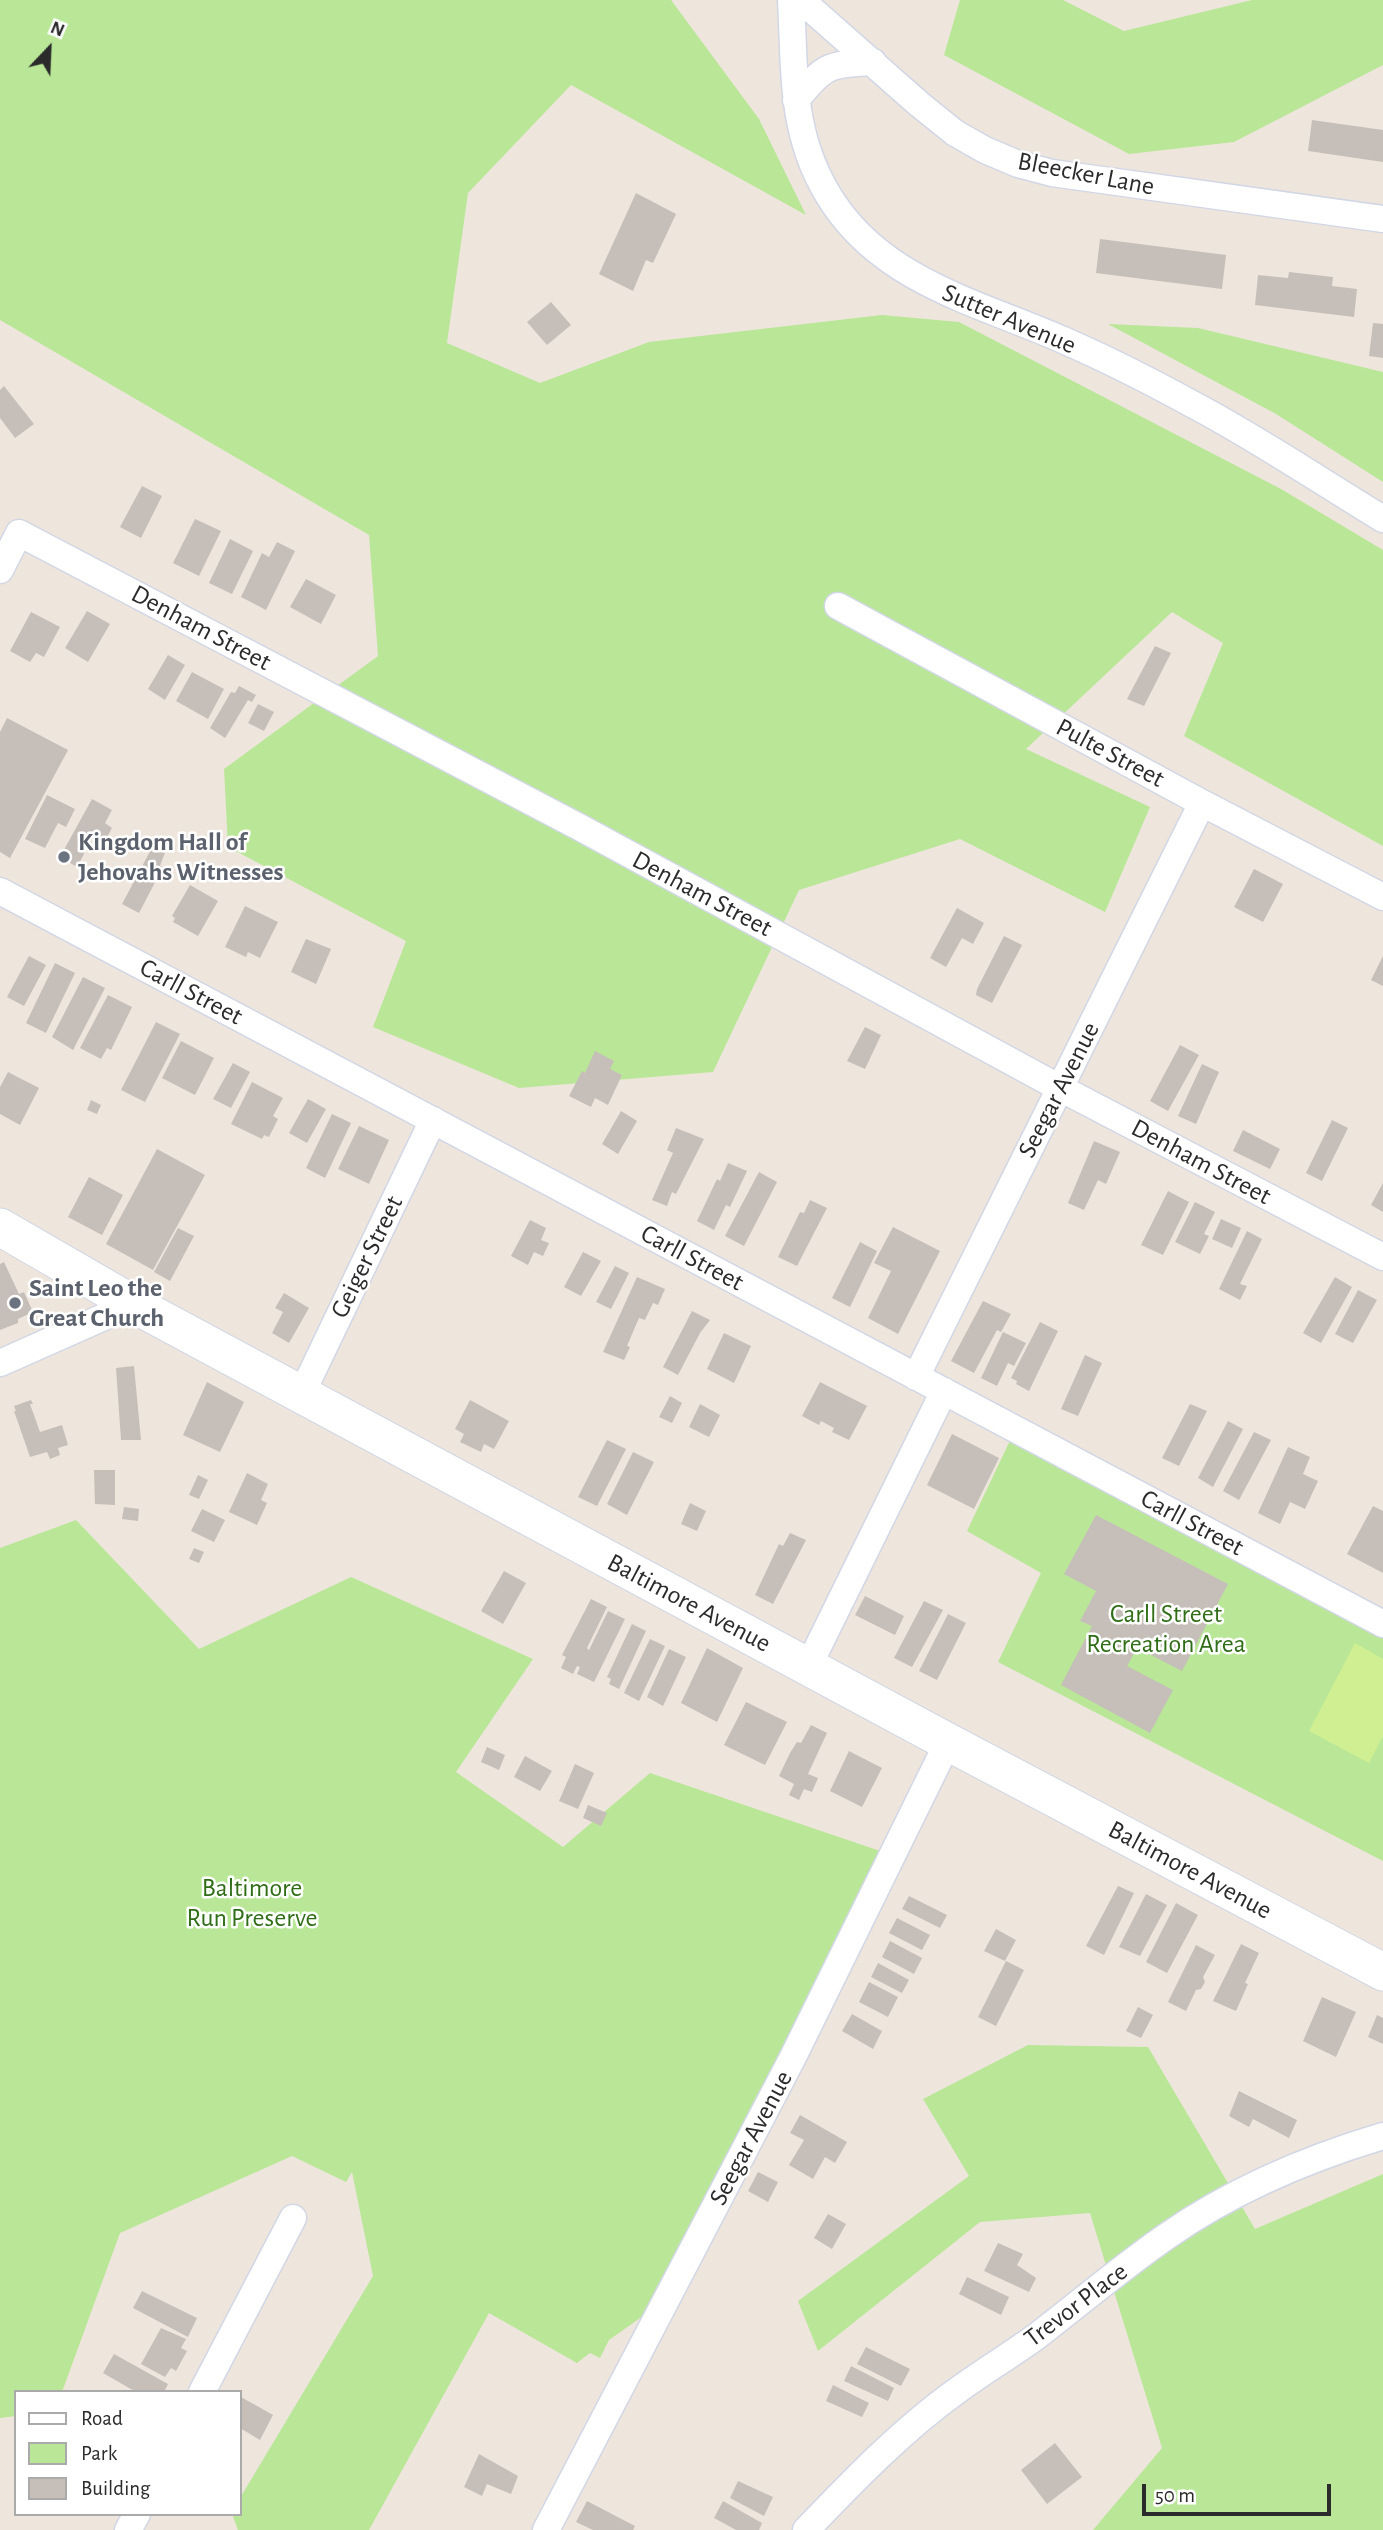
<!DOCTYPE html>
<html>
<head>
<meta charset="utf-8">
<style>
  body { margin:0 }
  #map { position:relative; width:1383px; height:2530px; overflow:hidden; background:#eee5dd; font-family:"Alegreya Sans",sans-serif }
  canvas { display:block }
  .legend { position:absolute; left:14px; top:2390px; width:228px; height:126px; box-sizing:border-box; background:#fff; border:2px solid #aaa; margin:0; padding:9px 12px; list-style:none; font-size:21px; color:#2b2b2b }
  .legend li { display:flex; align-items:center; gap:14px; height:35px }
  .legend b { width:35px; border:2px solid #aaa }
  .north { position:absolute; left:14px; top:14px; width:70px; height:70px; -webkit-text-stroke:5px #fff; paint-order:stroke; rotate:23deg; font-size:19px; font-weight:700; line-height:28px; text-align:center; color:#2b2b2b }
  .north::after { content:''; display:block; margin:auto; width:24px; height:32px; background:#2b2b2b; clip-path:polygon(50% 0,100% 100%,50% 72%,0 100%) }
  .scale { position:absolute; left:1142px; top:2484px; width:189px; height:32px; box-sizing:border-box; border:4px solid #2b2b2b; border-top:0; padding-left:9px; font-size:21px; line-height:24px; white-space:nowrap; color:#2b2b2b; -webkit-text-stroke:5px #fff; paint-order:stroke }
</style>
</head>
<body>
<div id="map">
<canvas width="1383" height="2530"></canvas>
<ul class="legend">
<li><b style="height:9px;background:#fff"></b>Road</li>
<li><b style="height:19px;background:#b9e797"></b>Park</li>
<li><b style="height:19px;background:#c6bfb9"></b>Building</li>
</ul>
<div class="north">N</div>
<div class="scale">50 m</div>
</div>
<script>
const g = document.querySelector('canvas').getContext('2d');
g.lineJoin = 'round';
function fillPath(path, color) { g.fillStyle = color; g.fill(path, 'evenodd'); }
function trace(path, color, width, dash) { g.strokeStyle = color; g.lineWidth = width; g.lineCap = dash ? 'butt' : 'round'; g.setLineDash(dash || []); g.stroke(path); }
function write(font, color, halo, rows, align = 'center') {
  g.font = font + ' "Alegreya Sans",sans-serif'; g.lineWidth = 5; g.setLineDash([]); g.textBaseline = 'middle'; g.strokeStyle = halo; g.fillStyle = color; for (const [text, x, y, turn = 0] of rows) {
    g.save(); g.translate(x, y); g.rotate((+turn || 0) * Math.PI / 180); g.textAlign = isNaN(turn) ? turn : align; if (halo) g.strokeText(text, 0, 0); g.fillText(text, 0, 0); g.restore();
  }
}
const green = new Path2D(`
  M0,0H671L759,119L806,215L571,85L468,193L447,343L540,383L649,342L882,315L959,322L1281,489L1383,550V846L1184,736L1223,643L1172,612L1026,749L1150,807L1105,912L960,839L799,890L713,1072L519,1088L373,1027L406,941L228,847L224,769L378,656L369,535L0,320Z
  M960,0H1063L1124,31L1252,0H1383V65L1234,142L1129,154L944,55Z
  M1108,324L1198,328L1383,372V482L1276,414Z
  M1015,1430L1383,1624V1861L998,1662L1041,1573L967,1531Z
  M76,1520L199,1649L351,1577L533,1659L456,1772L563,1847L650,1773L892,1855L667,2299L609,2340L600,2358L590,2353L577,2363L489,2313L369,2530H238L232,2514H240V2498L373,2276L352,2172L346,2182L292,2156L120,2233L62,2392H16V2416L0,2418V1548Z
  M1028,2045L1148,2047L1255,2229L1383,2174V2530H1093L1162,2448L1090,2213L980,2222L818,2351L798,2301L969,2176L923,2099Z`);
const pitch = new Path2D(`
  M1355,1643L1383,1659V1736L1369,1763L1309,1731Z`);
const building = new Path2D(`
  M1312,120L1383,130V162L1308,151Z
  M636,193L676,214L653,263L646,260L633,291L599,274Z
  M1100,239L1226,255L1222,289L1096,273Z
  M1289,272L1333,277L1332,286L1357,289L1354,317L1255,305L1258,275L1288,278Z
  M551,302L571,325L547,345L527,322Z
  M1373,323L1383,324V358L1369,356Z
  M4,386L34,424L15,438L0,418V390Z
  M142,486L162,496L141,538L120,527Z
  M195,519L221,531L199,576L173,563Z
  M230,539L253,551L232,594L209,583Z
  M277,542L295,551L266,610L241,597L262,553L269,557Z
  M306,579L336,595L321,624L290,607Z
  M87,611L110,624L88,662L65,648Z
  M31,612L60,627L44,657L36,653L30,662L10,651Z
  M1155,646L1171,653L1144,706L1127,699Z
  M168,655L185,665L165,700L148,689Z
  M192,672L224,689L208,719L176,701Z
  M239,686L256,695L252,702L248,700L225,738L210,728L231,692L235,693Z
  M258,704L274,712L264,731L248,723Z
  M7,718L68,750L10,858L0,852V732Z
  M47,795L75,809L66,827L58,823L45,848L25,839Z
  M92,799L112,810L105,823L112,828L103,845L92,839L77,867L60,857Z
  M155,842L167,847L160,866L163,867L139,913L122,904Z
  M1254,869L1283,884L1263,922L1234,907Z
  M190,885L218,901L198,936L173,922L175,918L172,916Z
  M245,906L278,922L260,958L248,952L246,957L225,947Z
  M957,908L984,923L973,944L962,938L946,967L930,958Z
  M1004,936L1022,945L992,1003L976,995L977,989Z
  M306,939L331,949L316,984L291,972Z
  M29,956L46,965L24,1006L7,997Z
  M1383,956V986L1371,980Z
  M55,963L75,973L46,1033L26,1023Z
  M83,977L105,988L73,1050L52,1037Z
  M108,995L132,1007L111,1050L107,1048L101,1059L80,1048Z
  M156,1022L180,1034L145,1102L121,1090Z
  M865,1027L881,1035L865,1069L847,1061Z
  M181,1041L214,1058L195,1095L162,1078Z
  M1180,1045L1199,1055L1168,1111L1150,1101Z
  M595,1051L614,1061L610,1069L622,1075L608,1105L595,1098L591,1107L569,1096L582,1071L585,1073Z
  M233,1063L250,1072L231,1108L213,1099Z
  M1202,1064L1219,1072L1196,1124L1178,1116Z
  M8,1072L39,1088L20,1125L0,1114V1087Z
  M252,1082L283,1098L273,1116L278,1119L269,1137L264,1135L262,1139L231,1124Z
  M308,1099L326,1109L307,1143L289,1133Z
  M91,1100L101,1105L97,1114L87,1110Z
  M621,1111L637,1121L618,1154L602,1144Z
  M332,1114L351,1123L325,1178L306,1168Z
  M1332,1120L1348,1128L1322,1181L1306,1173Z
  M359,1126L389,1140L369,1184L338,1169Z
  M676,1128L704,1139L676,1194L672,1192L667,1206L652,1200L673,1153L667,1150Z
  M1243,1130L1280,1149L1270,1169L1233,1151Z
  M1094,1141L1120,1152L1106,1184L1098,1180L1084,1210L1068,1203Z
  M157,1149L205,1175L153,1270L106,1244Z
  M728,1163L747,1171L730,1207L726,1205L714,1230L697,1221L717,1179L720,1181Z
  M759,1172L777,1182L744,1246L725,1236Z
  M89,1177L123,1195L102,1235L68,1217Z
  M1383,1183V1212L1371,1205Z
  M1168,1191L1189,1202L1163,1255L1141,1245Z
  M810,1200L827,1208L797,1266L778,1257L800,1212L804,1213Z
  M1195,1202L1215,1212L1204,1234L1209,1236L1200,1254L1175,1242Z
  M1221,1219L1241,1228L1232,1248L1212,1239Z
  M530,1220L546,1228L541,1240L549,1243L543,1256L534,1252L528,1265L511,1256Z
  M893,1227L940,1251L898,1334L868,1318L891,1271L874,1263Z
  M178,1228L194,1236L170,1281L154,1272Z
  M1247,1231L1262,1239L1240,1284L1247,1286L1240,1300L1219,1289Z
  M860,1242L877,1251L850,1307L832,1298Z
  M583,1252L601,1261L581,1296L564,1287Z
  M4,1262L19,1294L24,1292L33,1312L18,1319V1323L0,1330V1264Z
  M615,1266L629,1273L611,1309L596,1302Z
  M637,1277L665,1289L658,1305L653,1303L645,1320L639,1318L627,1346L630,1347L624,1360L603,1352Z
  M1335,1277L1352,1287L1321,1343L1303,1333Z
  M1358,1290L1377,1300L1353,1343L1335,1334Z
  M284,1293L309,1308L289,1343L272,1333L283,1312L275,1308Z
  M983,1301L1011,1314L1001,1332L997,1330L974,1373L951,1361Z
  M692,1311L710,1320L700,1333L678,1375L663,1367Z
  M1040,1322L1058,1331L1029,1391L1016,1384L1017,1381L1011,1378Z
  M1003,1332L1026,1343L1014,1366L1008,1363L997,1386L981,1378Z
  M724,1333L751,1346L734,1383L707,1369Z
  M1085,1355L1102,1363L1078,1416L1061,1409Z
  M134,1366L141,1440H121L116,1368Z
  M207,1382L244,1402L220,1452L183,1435Z
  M820,1382L867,1406L849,1440L832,1432L834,1428L821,1421L819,1425L802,1416Z
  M670,1396L682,1403L672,1423L659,1417Z
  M31,1400L33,1404H30L40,1432L62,1425L68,1445L58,1448L60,1455L50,1459L47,1452L30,1457L14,1411H16L14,1406Z
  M470,1400L509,1421L494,1449L484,1444L481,1452L460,1442L464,1434L455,1429Z
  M700,1404L720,1415L709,1437L689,1427Z
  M1190,1404L1207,1411L1179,1466L1162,1458Z
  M1228,1421L1243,1429L1213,1487L1198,1478Z
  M1254,1432L1271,1440L1239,1500L1223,1491Z
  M952,1434L999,1458L974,1509L927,1485Z
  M607,1440L626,1449L597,1506L578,1497Z
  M1288,1447L1310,1457L1303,1474L1318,1481L1305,1509L1290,1502L1280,1524L1258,1513Z
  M633,1452L654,1462L627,1515L607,1504Z
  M94,1470H115V1505L95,1504Z
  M247,1473L268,1484L261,1500L267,1503L257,1525L229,1512Z
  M198,1475L208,1480L199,1499L189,1495Z
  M690,1503L706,1511L697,1531L681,1524Z
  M1373,1506L1383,1511V1573L1347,1554Z
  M124,1507L139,1509L138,1521L122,1519Z
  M202,1509L225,1520L214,1542L191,1531Z
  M1096,1515L1228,1584L1182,1671L1137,1648L1127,1666L1173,1690L1150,1733L1061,1685L1092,1626L1080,1621L1096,1591L1064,1574Z
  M790,1533L806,1540L773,1604L755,1595L779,1544L783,1546Z
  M194,1548L204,1552L199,1563L189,1559Z
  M504,1571L526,1583L503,1624L481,1611Z
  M865,1596L904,1616L895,1635L855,1615Z
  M591,1599L607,1607L587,1648L589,1650L608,1611L625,1619L594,1682L577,1674L580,1667L577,1666L573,1674L561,1668L566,1657L562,1655Z
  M924,1601L943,1610L912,1667L894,1658Z
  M948,1614L966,1623L937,1680L919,1671Z
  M632,1624L646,1631L619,1689L609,1684L611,1679L607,1677Z
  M650,1639L665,1646L639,1701L624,1693Z
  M707,1648L743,1668L717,1722L681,1703Z
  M669,1649L686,1657L663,1706L647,1697Z
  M746,1702L787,1722L765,1765L724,1745Z
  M811,1725L827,1733L808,1774L818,1778L812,1792L804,1789L799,1800L789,1795L794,1784L779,1776L790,1753L797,1742L801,1743Z
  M487,1747L505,1755L499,1770L481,1762Z
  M849,1751L882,1768L862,1807L830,1791Z
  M525,1756L552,1771L540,1791L514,1777Z
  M575,1764L594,1773L578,1809L559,1801Z
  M588,1805L607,1813L601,1826L583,1818Z
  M1118,1886L1134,1893L1104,1955L1086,1946Z
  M1146,1894L1167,1905L1140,1956L1119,1947Z
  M909,1896L947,1915L940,1928L902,1909Z
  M1176,1903L1198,1915L1167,1973L1146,1962Z
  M897,1918L930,1935L922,1950L889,1933Z
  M996,1929L1016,1940L1005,1961L984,1951Z
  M890,1941L922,1958L914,1974L882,1957Z
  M1241,1944L1259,1953L1245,1983L1248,1984L1236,2011L1213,2001Z
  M1196,1945L1215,1955L1203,1977L1205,1982L1201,1989L1196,1990L1186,2011L1168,2002Z
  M1006,1961L1024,1970L996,2026L978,2017Z
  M878,1963L909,1980L902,1993L871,1977Z
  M869,1982L898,1997L888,2017L859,2002Z
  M1322,1997L1356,2012L1336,2057L1303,2041Z
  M1138,2007L1153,2015L1141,2038L1126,2031Z
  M852,2014L882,2031L873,2049L842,2031Z
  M1377,2015L1383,2018V2044L1368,2037Z
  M1239,2091L1297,2120L1289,2138L1253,2119L1249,2127L1229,2116Z
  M800,2115L847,2142L835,2163L825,2157L813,2179L789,2165L804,2140L790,2133Z
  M758,2172L778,2182L768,2202L748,2191Z
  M828,2214L846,2224L832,2249L814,2238Z
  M998,2243L1023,2254L1017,2265L1036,2278L1029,2292L984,2271Z
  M967,2277L1009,2297L1001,2315L959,2294Z
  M142,2291L197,2318L188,2337L133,2308Z
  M161,2328L186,2339L181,2348L187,2351L176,2371L171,2368L165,2377L141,2364Z
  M866,2347L910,2369L901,2386L857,2364Z
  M114,2354L168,2384L164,2392H136L103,2373Z
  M851,2366L894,2388L888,2401L844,2381Z
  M833,2385L869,2403L862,2417L826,2401Z
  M241,2397L273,2415L260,2440L240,2428Z
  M1055,2443L1082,2477L1047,2504L1021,2470Z
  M479,2454L518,2476L511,2494L487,2484L482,2496L464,2487Z
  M738,2481L773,2497L764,2516L730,2498Z
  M587,2501L635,2526L633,2530H593L576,2522Z
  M723,2501L762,2523L759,2530H736L714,2518Z`);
const street = new Path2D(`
  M791,0C795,75 790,139 834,204C887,283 982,304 1063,340C1107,359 1150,381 1192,404C1257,438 1320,481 1383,519
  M801,0L919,104L955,133L985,150L1018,164L1052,173L1383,219
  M796,100C826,64 827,65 873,62
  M0,570L19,533L581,828L1060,1088L1383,1257
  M838,606L1202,803L1383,897
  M0,891L1383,1624
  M0,1363L133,1304
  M916,1377L1202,803
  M302,1393L433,1120
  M808,1667L944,1391
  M202,2392L293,2218
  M128,2530L137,2514
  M546,2530L793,2057L948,1742
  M806,2530C853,2481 902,2430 958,2390C984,2371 1011,2355 1037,2336C1080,2303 1122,2267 1167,2236C1233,2190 1306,2159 1383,2136`);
const secondary = new Path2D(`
  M0,1227L133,1304L948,1742L1383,1972`);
const markers = [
  [64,857,7,"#6b7280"],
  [15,1303,7,"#6b7280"]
];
const streetNames = [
  ["Bleecker Lane",1086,174,11],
  ["Sutter Avenue",1009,319,23],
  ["Denham Street",201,628,28],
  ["Pulte Street",1110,753,28],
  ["Denham Street",702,894,28],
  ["Carll Street",191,992,28],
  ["Seegar Avenue",1059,1090,-63],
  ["Denham Street",1201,1162,28],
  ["Geiger Street",367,1257,-64],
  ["Carll Street",692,1258,28],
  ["Carll Street",1192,1523,28],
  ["Baltimore Avenue",689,1603,28],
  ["Baltimore Avenue",1190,1870,28],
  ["Seegar Avenue",751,2138,-62],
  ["Trevor Place",1076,2305,-37]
];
const worshipNames = [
  ["Kingdom Hall of",78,842],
  ["Jehovahs Witnesses",78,872],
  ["Saint Leo the",29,1288],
  ["Great Church",29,1318]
];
const parkNames = [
  ["Carll Street",1166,1614],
  ["Recreation Area",1166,1644],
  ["Baltimore",252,1888],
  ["Run Preserve",252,1918]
];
fillPath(green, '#b9e797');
fillPath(pitch, '#d0ef92');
fillPath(building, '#c6bfb9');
trace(street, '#d2d7e5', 29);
trace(secondary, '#d2d7e5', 39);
trace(street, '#fff', 26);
trace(secondary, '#fff', 37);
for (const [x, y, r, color] of markers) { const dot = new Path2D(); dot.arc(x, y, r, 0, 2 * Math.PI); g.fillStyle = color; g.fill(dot); trace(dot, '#fff', 2.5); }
write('26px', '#2b2b2b', '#fff', streetNames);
write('bold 26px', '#5b616d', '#fff', worshipNames, 'left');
write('26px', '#306d17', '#fff', parkNames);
</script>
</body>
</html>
